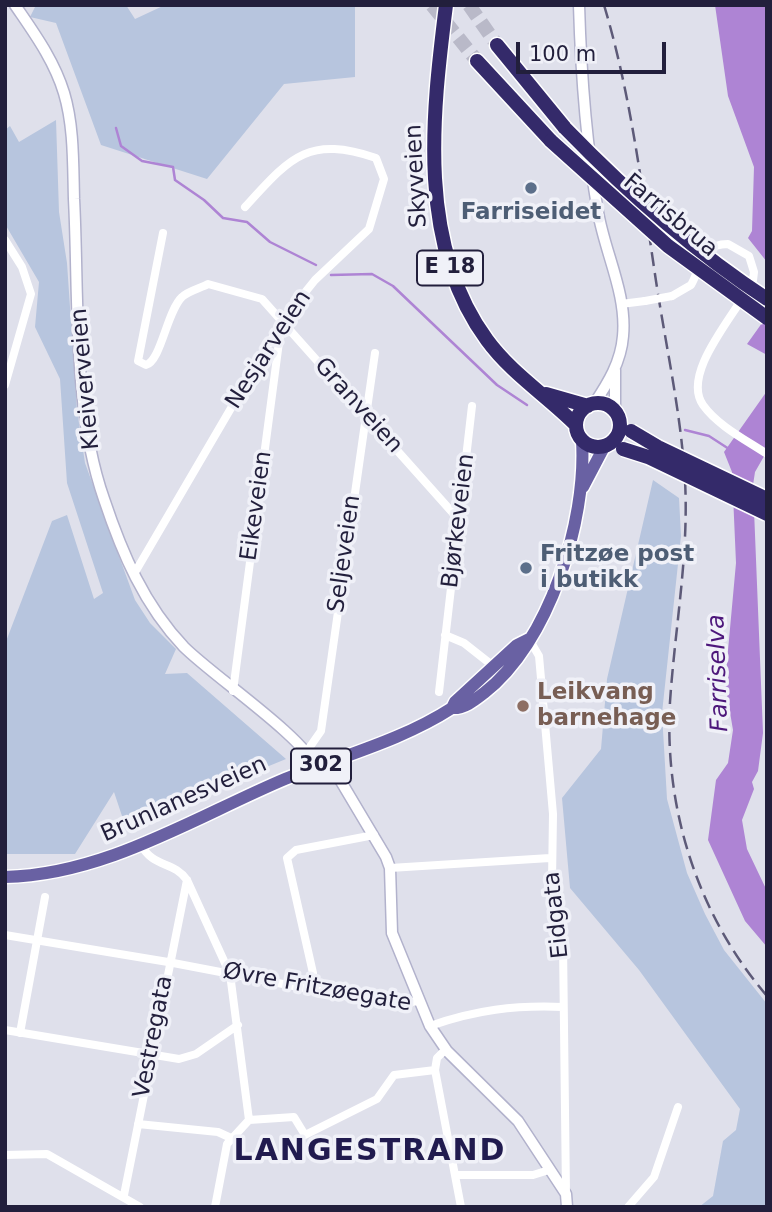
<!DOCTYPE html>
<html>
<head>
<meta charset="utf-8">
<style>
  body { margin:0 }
  #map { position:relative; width:772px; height:1212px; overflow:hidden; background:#dfe0eb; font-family:"DejaVu Sans",sans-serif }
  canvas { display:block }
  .frame { position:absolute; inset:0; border:7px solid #221f3c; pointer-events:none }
  .scale { position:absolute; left:516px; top:42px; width:150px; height:32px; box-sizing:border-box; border:4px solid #221f3c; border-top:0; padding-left:9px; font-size:21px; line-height:24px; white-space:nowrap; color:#221f3c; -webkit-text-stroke:5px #f0f1f8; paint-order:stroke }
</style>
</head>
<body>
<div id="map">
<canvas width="772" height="1212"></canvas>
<div class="frame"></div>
<div class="scale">100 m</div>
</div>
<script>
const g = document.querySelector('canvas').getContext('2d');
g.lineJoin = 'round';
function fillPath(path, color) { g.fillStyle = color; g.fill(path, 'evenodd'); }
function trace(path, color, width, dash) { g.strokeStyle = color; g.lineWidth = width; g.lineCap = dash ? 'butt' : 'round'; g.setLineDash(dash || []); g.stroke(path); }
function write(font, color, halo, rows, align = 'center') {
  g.font = font + ' "DejaVu Sans",sans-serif'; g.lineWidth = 7; g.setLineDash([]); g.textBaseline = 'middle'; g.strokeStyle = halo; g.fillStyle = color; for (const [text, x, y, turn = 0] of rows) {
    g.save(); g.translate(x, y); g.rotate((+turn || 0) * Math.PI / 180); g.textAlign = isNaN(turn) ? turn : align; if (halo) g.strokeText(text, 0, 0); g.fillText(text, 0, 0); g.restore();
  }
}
const green = new Path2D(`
  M36,5H126L135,19L165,5H355V77L284,84L207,179L101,145L56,23L30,17Z
  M56,120L59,212L67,263L77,410L85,463L135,600L150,623L176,649L165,674L187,673L286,759L125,825L114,792L75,854H5V644L52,521L67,515L94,599L103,593L67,483L60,379L35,327L39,282L5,224V130L10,126L19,142Z
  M653,480L679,498L681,536L662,713L667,799L687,873L705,914L724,950L767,1004V1207H699L713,1196L723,1141L736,1130L740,1109L639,970L570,888L562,798L601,749L607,679Z`);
const water = new Path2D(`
  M715,5H767V262L748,238L752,231L754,167L728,96Z
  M767,316V355L747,344Z
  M767,391V451L755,472L753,485L763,733L758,771L752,782L754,789L742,820L747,849L767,891V947L745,921L708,840L716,780L728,763L733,730L725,683L736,563L732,472L724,452Z`);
const stream = new Path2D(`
  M116,128L121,146L142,161L173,167L175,180L204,200L223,218L247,222L270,242L316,265
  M331,275L372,274L393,286L497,385L527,405
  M685,430L709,436L729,449`);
const highwayTunnel = new Path2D(`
  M432,5L477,61
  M469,5L497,45`);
const street = new Path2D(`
  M163,233L138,361L146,365C161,361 167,311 182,297C188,291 201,288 208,284L262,299L460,521
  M5,240L22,267L31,294L5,385
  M672,296L691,285C702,266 700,244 728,244L749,256L754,272L753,280C739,311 680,372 703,405C718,426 746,440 767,454
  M621,304L645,301
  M134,574L282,321L315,280L369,229L384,179L376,158C307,135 290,158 245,207
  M445,635L464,643L497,669
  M529,639L539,656L553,814L552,881L563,943L566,1194
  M233,691L281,327
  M439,692L472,406
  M307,751L321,731L375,353
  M140,843C153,869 173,860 187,880L230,974L249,1120L227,1144L215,1207
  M390,868L550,858
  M5,935L168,962L393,1005L418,1001
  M312,990L313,973L287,858L296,850L374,835
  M430,1026C475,1010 515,1005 563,1007
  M5,1030L179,1059L196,1054L238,1025
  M20,1033L45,897
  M446,1049L437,1058L435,1070L461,1207
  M249,1120L294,1117L305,1135L377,1099L394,1075L435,1070
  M138,1124L218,1132L231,1138
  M5,1155L47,1154L140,1207
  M455,1175H533L549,1170
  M124,1195L187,880
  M628,1207L654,1177L678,1107`);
const secondary = new Path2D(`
  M15,5C34,33 54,60 64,93C74,126 73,164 74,199C79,295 72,408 104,499C122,553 144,605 184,647C213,676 305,738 316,768
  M579,5C581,75 586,143 598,212C605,253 627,294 623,336C621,362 608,383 594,404
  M615,411V370
  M330,763L386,857L390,868L392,933L430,1026L447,1051L518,1121L566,1194L567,1207`);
const primary = new Path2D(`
  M583,487L604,447
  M452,708C464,709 475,700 484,693C549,643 587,521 582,441
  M5,877C105,875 195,817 285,779C341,756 401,741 452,708L455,702L517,645L529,639`);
const highway = new Path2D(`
  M446,5C432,116 417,245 487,340C511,373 547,396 576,425
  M497,45L565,128
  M477,61L551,141
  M546,394L588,406
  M576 425a22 22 0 1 1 44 0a22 22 0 1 1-44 0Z`);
const rail = new Path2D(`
  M604,5C631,95 642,188 656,281C666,347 681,413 685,480C689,555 675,627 670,702C664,808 697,914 767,996`);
const streetBridge = new Path2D(`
  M645,301L672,296`);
const highwayBridge = new Path2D(`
  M565,128C627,192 692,250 767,299
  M551,141L668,246L767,318
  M631,431L658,447L767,499
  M623,449L648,457L767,514`);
const markers = [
  [531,188,7,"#5c6f8a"],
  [526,568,7,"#5c6f8a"],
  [523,706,7,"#8d6e63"]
];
const shields = [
  [450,268,66],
  [321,766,60]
];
const shieldNames = [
  ["E 18",450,268],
  ["302",321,766]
];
const streetNames = [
  ["Skyveien",417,176,-93],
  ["Farrisbrua",670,216,40],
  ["Nesjarveien",269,350,-57],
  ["Kleiverveien",86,379,-95],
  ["Granveien",358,406,48],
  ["Eikeveien",257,506,-82],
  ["Bjørkeveien",459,521,-83],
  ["Seljeveien",345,554,-82],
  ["Brunlanesveien",184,800,-24],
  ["Eidgata",557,915,-96],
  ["Øvre Fritzøegate",317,988,10],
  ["Vestregata",154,1037,-79]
];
const serviceNames = [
  ["Farriseidet",531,213],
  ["Fritzøe post",540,555,"left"],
  ["i butikk",540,581,"left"]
];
const educationNames = [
  ["Leikvang",537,693],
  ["barnehage",537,719]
];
const waterNames = [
  ["Farriselva",719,673,-92]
];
const districtNames = [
  ["LANGESTRAND",370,1152]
];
fillPath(green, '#b7c5de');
fillPath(water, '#ae84d4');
trace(stream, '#ae84d4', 2.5);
trace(highwayTunnel, '#b9b9c8', 14, [14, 7]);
trace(secondary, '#b2b2cc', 13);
trace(primary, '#fff', 15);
trace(highway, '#fff', 17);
trace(street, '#fff', 8);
trace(secondary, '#fff', 10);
trace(primary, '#6961a3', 12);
trace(highway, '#342a6a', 14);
trace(rail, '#5d5a78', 2.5, [14, 7]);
trace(highwayBridge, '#fff', 17, []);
trace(streetBridge, '#fff', 8);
trace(highwayBridge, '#342a6a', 14);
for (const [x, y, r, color] of markers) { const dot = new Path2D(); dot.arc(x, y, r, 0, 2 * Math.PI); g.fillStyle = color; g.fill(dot); trace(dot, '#f0f1f8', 2.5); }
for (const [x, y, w] of shields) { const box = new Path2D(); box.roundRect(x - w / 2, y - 17.5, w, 35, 5); g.fillStyle = '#f0f1f8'; g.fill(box); trace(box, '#221f3c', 2); }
write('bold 21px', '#221f3c', null, shieldNames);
write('23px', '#221f3c', '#f0f1f8', streetNames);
write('bold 23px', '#4e5e75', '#f0f1f8', serviceNames);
write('bold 23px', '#785e54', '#f0f1f8', educationNames, 'left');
write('italic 24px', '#4d177b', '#f0f1f8', waterNames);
g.letterSpacing = '2px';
write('bold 30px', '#211b4f', '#f0f1f8', districtNames);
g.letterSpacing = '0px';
</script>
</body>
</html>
